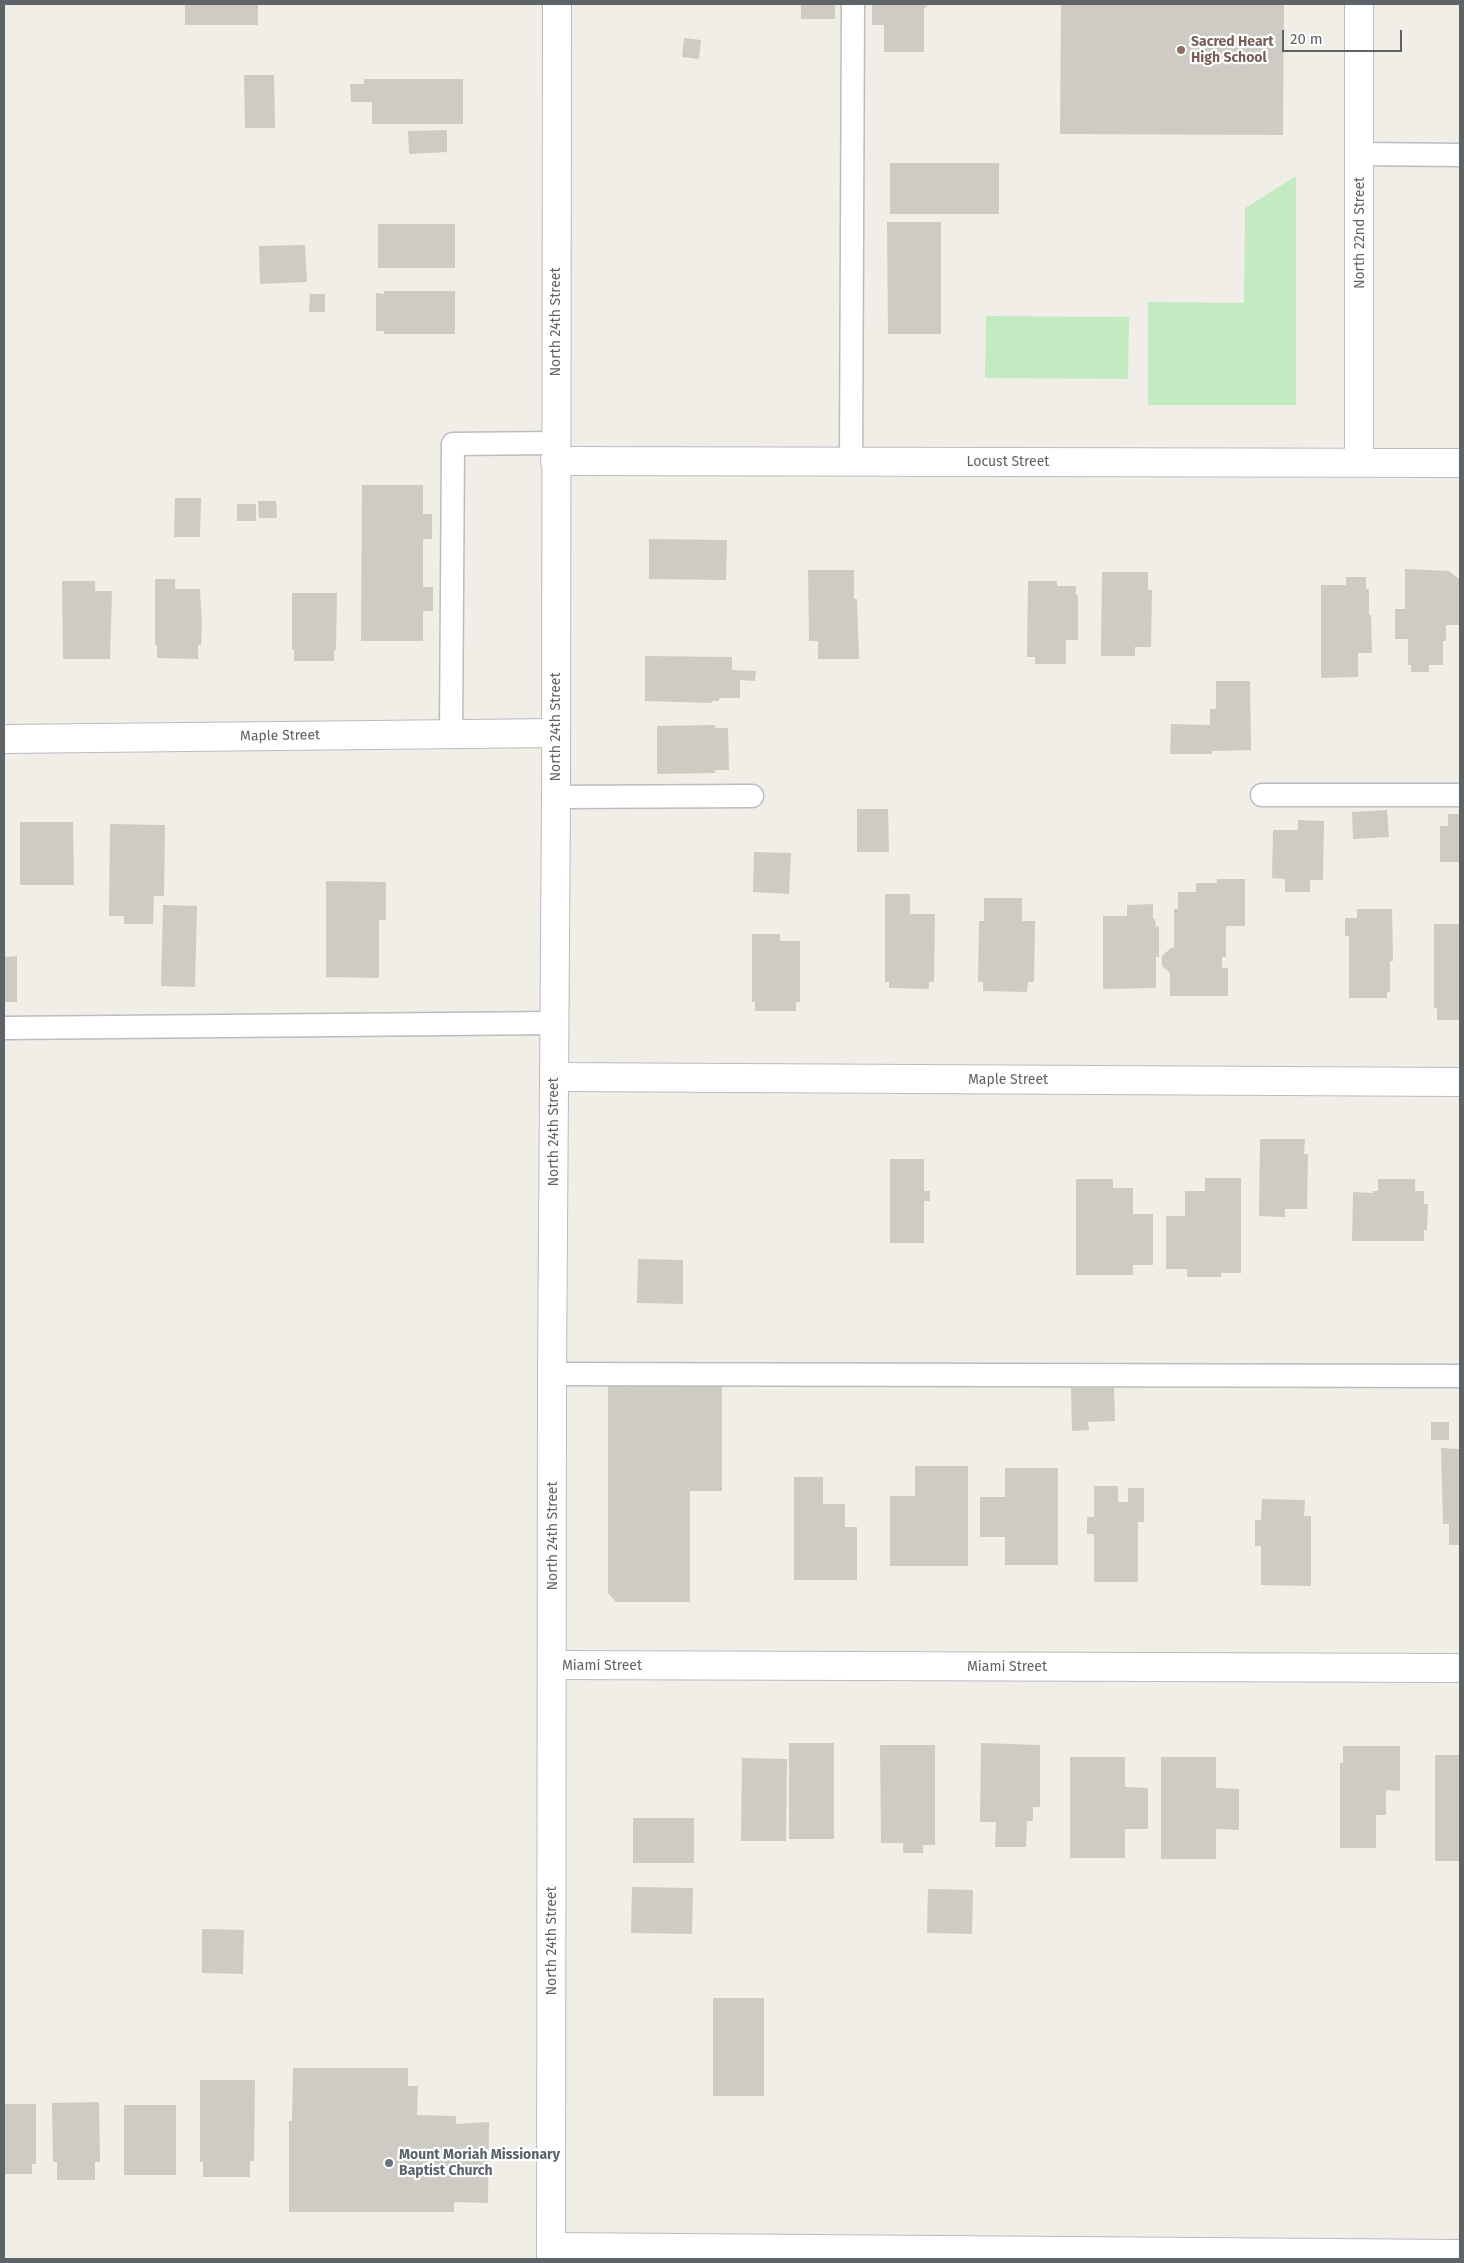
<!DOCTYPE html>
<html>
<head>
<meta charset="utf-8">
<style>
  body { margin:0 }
  #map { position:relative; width:1464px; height:2263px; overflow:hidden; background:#f1eee7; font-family:"Fira Sans",sans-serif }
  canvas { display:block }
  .frame { position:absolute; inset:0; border:5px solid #5e6368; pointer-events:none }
  .scale { position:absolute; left:1282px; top:30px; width:120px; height:22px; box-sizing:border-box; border:2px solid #5e6368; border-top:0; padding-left:6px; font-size:15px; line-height:18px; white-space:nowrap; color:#5e6368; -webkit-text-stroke:4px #fff; paint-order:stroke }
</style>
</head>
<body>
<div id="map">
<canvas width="1464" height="2263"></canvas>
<div class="frame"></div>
<div class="scale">20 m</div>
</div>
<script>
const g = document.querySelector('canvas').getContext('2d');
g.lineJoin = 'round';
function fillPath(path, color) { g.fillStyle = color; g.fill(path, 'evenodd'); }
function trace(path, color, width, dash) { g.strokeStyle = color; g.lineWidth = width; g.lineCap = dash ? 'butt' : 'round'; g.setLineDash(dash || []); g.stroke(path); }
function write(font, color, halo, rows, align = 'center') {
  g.font = font + ' "Fira Sans",sans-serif'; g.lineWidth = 4.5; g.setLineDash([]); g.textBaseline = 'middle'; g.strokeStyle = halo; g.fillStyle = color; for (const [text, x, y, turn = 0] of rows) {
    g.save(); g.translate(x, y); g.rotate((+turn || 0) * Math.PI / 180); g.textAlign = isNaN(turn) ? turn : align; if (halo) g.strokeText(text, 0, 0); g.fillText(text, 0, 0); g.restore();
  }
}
const green = new Path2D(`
  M1296,176V405H1148V302L1244,303L1245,208Z
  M986,316L1129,317L1128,379L985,378Z`);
const building = new Path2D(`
  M185,4H258V25H185Z
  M801,4H835V19H801Z
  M872,4H929L924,9V52H884V25H872Z
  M1061,4H1284L1283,135L1060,134Z
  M684,38L701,40L699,59L682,57Z
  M244,75H274L275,128H245Z
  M364,79H463V124H372V102H351L350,84H364Z
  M447,130V152L409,154L408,131Z
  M890,163H999V214H890Z
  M887,222H941V334H888Z
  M378,224H455V268H378Z
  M305,245L307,282L260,284L259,246Z
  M384,291H455V334H384V331H376V293L384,294Z
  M310,294H325V312H309Z
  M362,485H423V514H432V539H423V587H433V611H423V641H361Z
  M175,498H201L200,537H174Z
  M258,501H276L277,518H259Z
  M237,504H256V521H237Z
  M649,539L727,540L726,580L649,579Z
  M1405,569L1449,571L1459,579L1460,585V625H1446V641H1443V665H1429V672H1411V665H1408V639H1395V609H1405Z
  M808,570H854V599H857L859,659H818V641H809Z
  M1102,572H1148V590H1152L1151,647H1135V656H1101Z
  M1346,577H1366V589H1369V615H1371L1372,653H1358V677L1321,678V585H1346Z
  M155,579H175V589H200L202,626L201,645H198V659L157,658V645H155Z
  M62,581H95V591H112L110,659H63Z
  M1028,581H1057V586H1076V595H1078V640H1066V664H1035V657H1027Z
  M292,593H337L336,650H334V661H294V650L292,649Z
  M645,656L732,657V670L756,671L755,681L740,680V698H719V701H712V703L645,701Z
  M1216,681H1250L1251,750L1212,751V754H1170L1171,724L1210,725V709H1216Z
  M715,725V728H728L729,770H715V773L657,774V726Z
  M857,809H888L889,852H857Z
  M1387,810L1389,837L1353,839L1352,812Z
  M1448,814H1460V862H1440V826H1448Z
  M1298,820L1324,821L1323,880H1310V892H1285V879L1272,878L1273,830H1298Z
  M20,822H73L74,885H20Z
  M110,824L165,825L164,896H154L153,924H124V916H109Z
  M754,852L791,853L789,894L753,892Z
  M1217,879H1245V926H1226V957H1222V968H1228V996H1170V973L1162,966V956L1171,948H1174V909H1178V892H1196V883H1217Z
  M326,881L386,882V920H379V978L326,977Z
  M885,894H910V914H935L934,982H929V989L889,988V982H885Z
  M984,898H1022V921H1035L1034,982H1028L1027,992L983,991V982H978L979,921H984Z
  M1153,904V919H1155L1156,927L1159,926V957H1156V988L1103,989V916H1127V905Z
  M163,905L197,906L195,987L161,986Z
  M1357,909H1392L1393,961H1390V992H1387V998H1349V936H1345V918H1357Z
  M1434,924H1460V1020H1437V1008H1434Z
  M752,934H780V941H800V1002H796V1011H755V1002H752Z
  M17,956V1002H4V957Z
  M1260,1139H1305L1304,1154H1308L1307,1209H1285V1217L1259,1216Z
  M890,1159H924V1191H930V1201H924V1243H890Z
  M1205,1178H1241V1273H1221V1277H1187V1269H1166V1216H1185V1191H1205Z
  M1076,1179H1113V1188H1133V1214H1153V1265H1133V1275H1076Z
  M1378,1179H1415V1191H1424V1204H1428L1427,1230H1424V1241H1352L1353,1192L1373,1193V1191H1378Z
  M638,1259L683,1260V1304L637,1303Z
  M608,1382H722V1491H690V1602H616L608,1593Z
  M1114,1387L1115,1421L1088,1422L1089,1430L1072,1431L1071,1388Z
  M1431,1422H1449V1440H1431Z
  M1441,1448L1460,1449V1545H1449V1524H1443Z
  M915,1466H968V1566H890V1496H915Z
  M1005,1468H1058V1565H1005V1537H980V1497H1005Z
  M794,1477H823V1504H845V1527H857V1580H794Z
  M1094,1486H1118V1502H1128V1488H1144V1522H1138V1582H1094V1534H1087V1517H1094Z
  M1262,1499L1305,1500L1304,1516H1311V1586L1261,1585V1546H1255V1520H1261Z
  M789,1743H834V1839H789Z
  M981,1743L1040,1745V1807H1033V1821H1027L1026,1847H995L996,1822H980Z
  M880,1745H935V1845H923V1853H903V1843H881Z
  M1343,1746H1400V1791L1386,1790V1815H1376V1848H1340V1763H1343Z
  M1435,1755H1460V1861H1435Z
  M1070,1757H1125V1787L1148,1788V1829H1125V1858H1070Z
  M1161,1757H1216V1788L1239,1789V1830L1216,1829V1859H1161Z
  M742,1758L787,1759L786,1841H741Z
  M633,1818H694V1863H633Z
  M632,1887L693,1888L692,1934L631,1933Z
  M928,1889L973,1890L972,1934L927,1933Z
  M202,1929L244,1930L243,1974L202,1973Z
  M713,1998H764V2096H713Z
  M293,2068H408V2086H418L417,2115L456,2116V2124L489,2122L488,2203L454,2202V2212H289V2121H292Z
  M200,2080H255L254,2161H250V2177H203V2162H200Z
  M99,2102L100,2162H95V2180H57V2162H53L52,2103Z
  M4,2104H36V2164H32V2174H4Z
  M124,2105H176V2175H124Z`);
const lane = new Path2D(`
  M1360,154L1460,155
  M851,461L853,4
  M451,734L453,444L555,443
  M1262,795H1460
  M556,797L752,796
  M4,1028L555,1023
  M552,1374L1460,1376`);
const street = new Path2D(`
  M1359,4V463
  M555,461L1460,463
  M4,739L556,733
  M555,1077L1460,1082
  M553,1665L1460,1668
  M551,2247L1460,2254`);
const secondary = new Path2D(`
  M551,2259L552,1374L556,797L557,4`);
const markers = [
  [1181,50,5,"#8d6e63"],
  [389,2163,5,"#6b7280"]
];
const educationNames = [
  ["Sacred Heart",1191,42],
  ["High School",1191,58]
];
const streetNames = [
  ["North 22nd Street",1360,233,-90],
  ["North 24th Street",556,322,-90],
  ["Locust Street",1008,462],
  ["North 24th Street",556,727,-90],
  ["Maple Street",280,736,-1],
  ["Maple Street",1008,1080],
  ["North 24th Street",554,1132,-90],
  ["North 24th Street",553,1536,-90],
  ["Miami Street",602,1666],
  ["Miami Street",1007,1667],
  ["North 24th Street",552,1941,-90]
];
const worshipNames = [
  ["Mount Moriah Missionary",399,2155],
  ["Baptist Church",399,2171]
];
fillPath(green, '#c4eac2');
fillPath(building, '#cecbc5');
trace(lane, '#b9bcc1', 25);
trace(street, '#b9bcc1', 30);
trace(secondary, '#b8bcc1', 30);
trace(lane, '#fff', 22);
trace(street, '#fff', 28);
trace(secondary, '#fff', 28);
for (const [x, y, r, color] of markers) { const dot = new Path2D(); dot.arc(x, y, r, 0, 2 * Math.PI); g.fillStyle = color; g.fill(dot); trace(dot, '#fff', 2); }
write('bold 14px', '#785e54', '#fff', educationNames, 'left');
write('14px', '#5e6368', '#fff', streetNames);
write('bold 14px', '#5b616d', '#fff', worshipNames, 'left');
</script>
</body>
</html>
